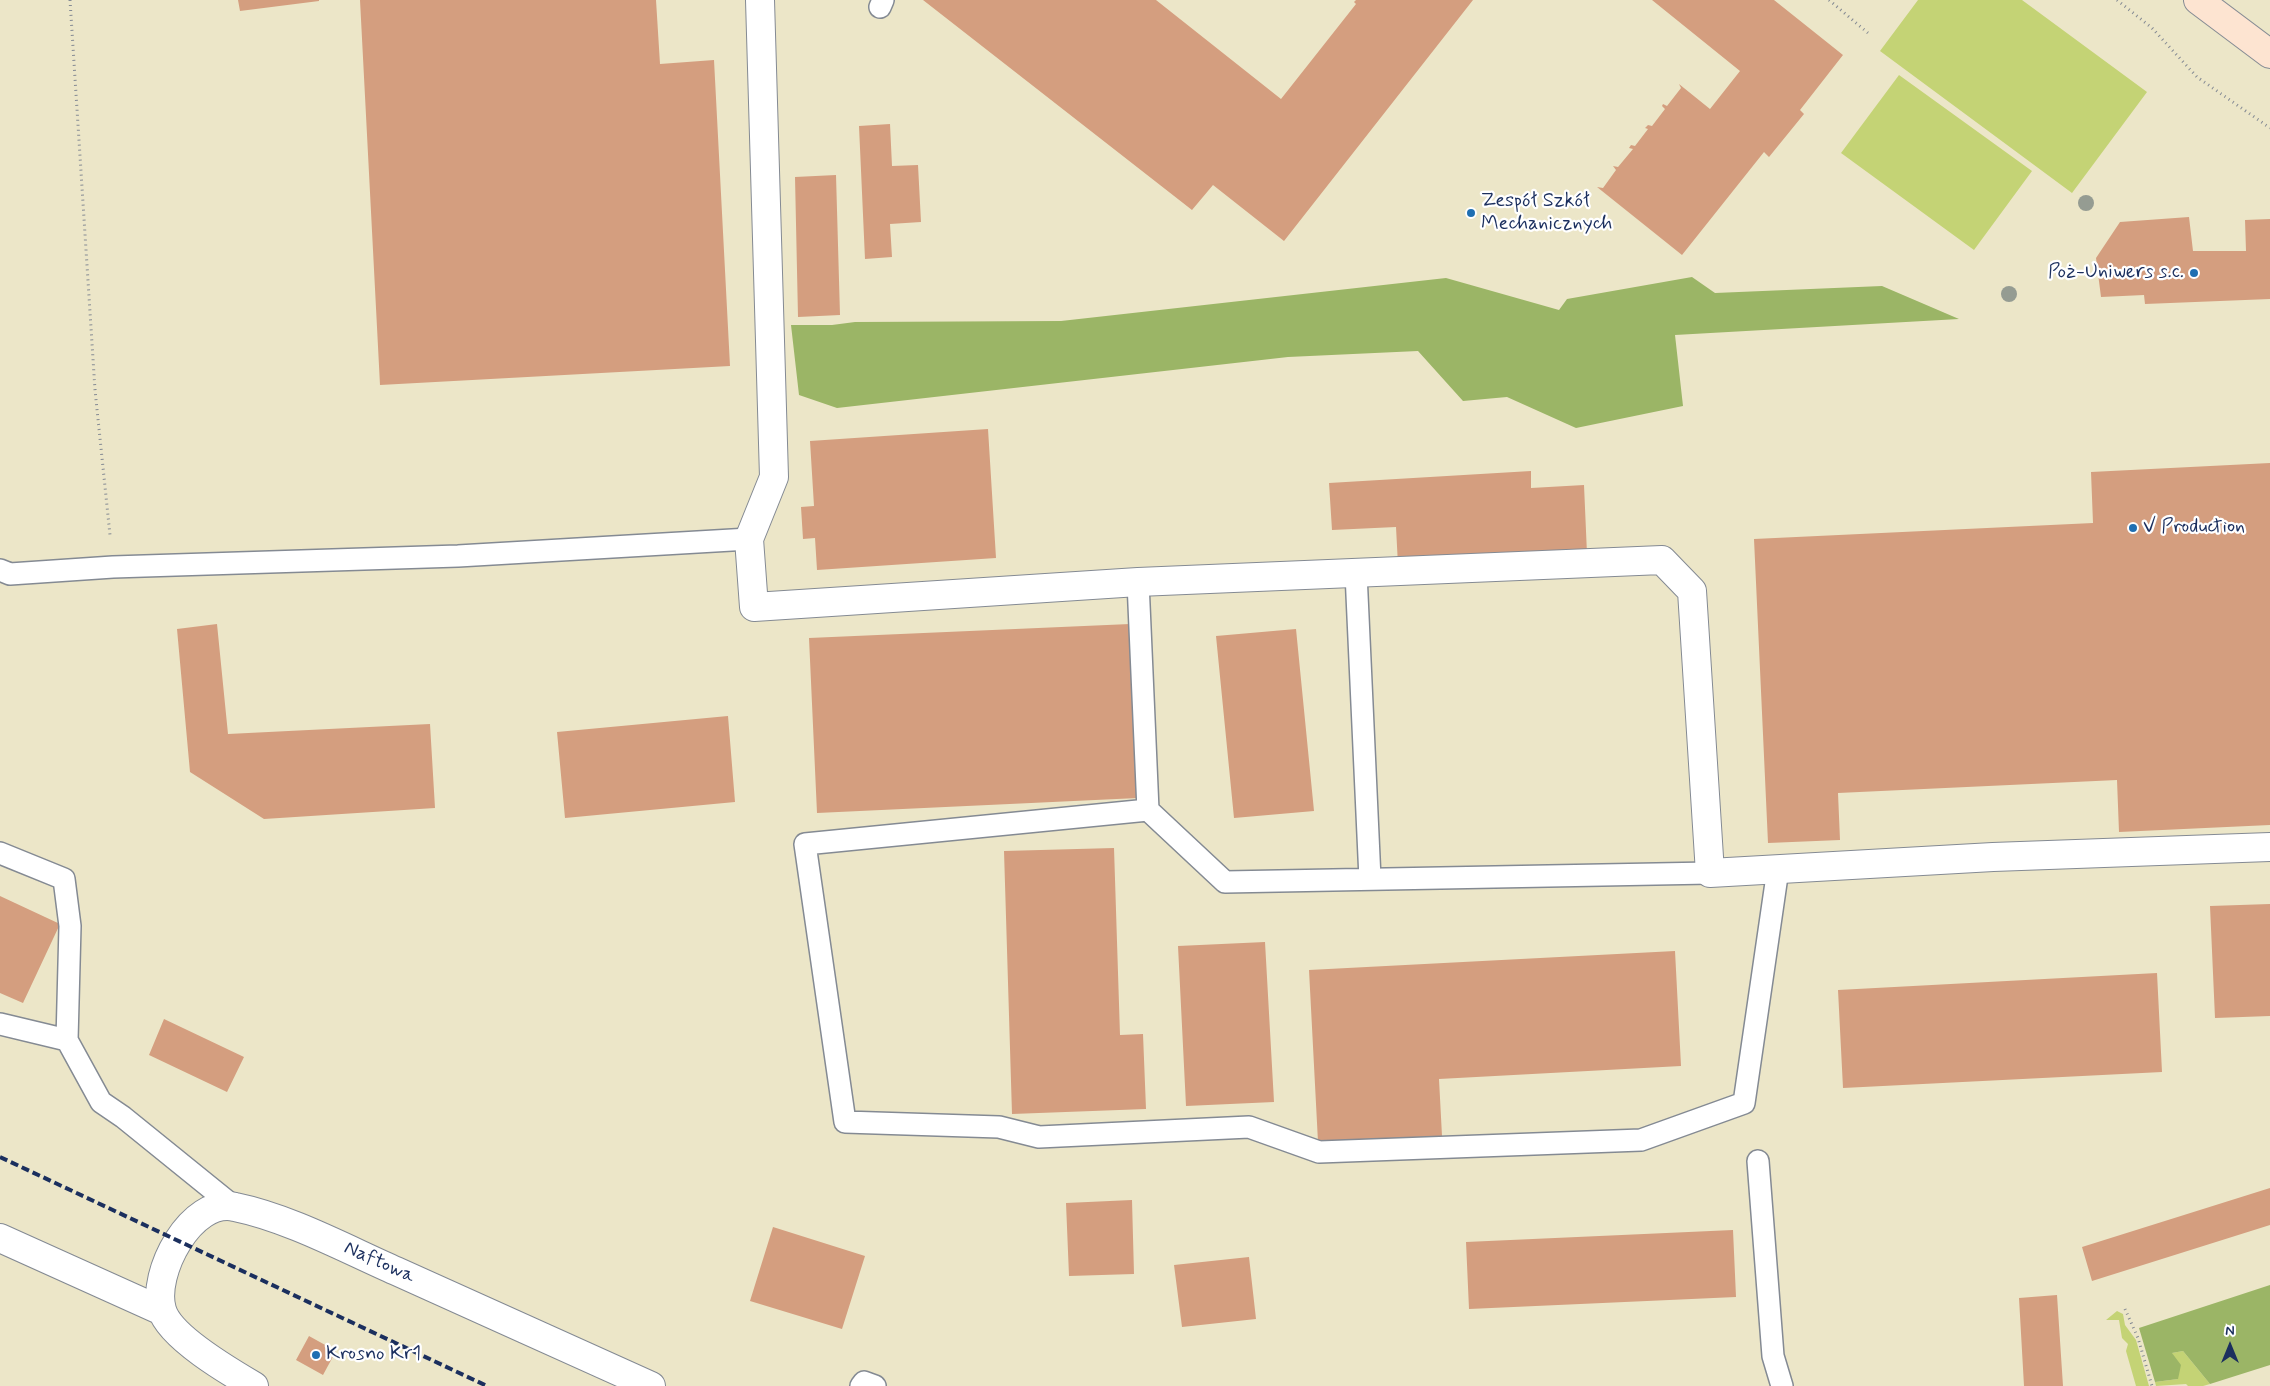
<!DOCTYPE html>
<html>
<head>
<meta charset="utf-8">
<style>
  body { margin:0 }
  #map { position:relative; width:2270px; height:1386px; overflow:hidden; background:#ece6c8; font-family:Mynerve,sans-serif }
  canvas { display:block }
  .north { position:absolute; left:2205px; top:1321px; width:50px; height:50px; -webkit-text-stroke:4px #fff; paint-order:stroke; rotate:0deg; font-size:14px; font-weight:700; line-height:20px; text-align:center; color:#1b2f5e }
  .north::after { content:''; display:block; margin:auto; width:18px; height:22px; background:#1b2f5e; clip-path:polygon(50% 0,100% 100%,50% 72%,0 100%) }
</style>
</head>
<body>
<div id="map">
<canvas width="2270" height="1386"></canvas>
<div class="north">N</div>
</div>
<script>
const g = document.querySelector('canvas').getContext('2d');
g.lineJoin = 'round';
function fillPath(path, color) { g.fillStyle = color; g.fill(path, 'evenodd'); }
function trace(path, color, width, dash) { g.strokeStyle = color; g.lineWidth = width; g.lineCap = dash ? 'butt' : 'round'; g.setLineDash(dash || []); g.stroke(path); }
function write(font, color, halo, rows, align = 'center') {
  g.font = font + ' Mynerve,sans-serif'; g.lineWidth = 4.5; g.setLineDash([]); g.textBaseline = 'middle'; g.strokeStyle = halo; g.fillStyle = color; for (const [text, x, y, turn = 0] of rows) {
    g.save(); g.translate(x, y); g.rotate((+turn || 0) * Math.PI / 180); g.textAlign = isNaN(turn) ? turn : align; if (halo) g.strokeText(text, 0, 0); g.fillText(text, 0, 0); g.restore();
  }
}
const green = new Path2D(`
  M1918,0H2022L2147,92L2072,193L1880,51Z
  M1899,75L2032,171L1974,250L1841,153Z
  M2117,1311L2123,1314L2125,1325L2136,1340L2149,1386H2136L2126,1351L2128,1344L2122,1338L2119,1320H2106Z
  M2183,1351L2210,1384L2203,1386H2188L2186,1384L2156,1386L2155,1382L2178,1379L2172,1353Z`);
const forest = new Path2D(`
  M1692,277L1715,293L1882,286L1959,319L1675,335L1683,406L1576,428L1507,397L1463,401L1418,351L1288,357L837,408L799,395L791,325H832L855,322L1061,321L1446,278L1559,310L1567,299Z
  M2270,1285V1365L2210,1384L2183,1351L2172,1353L2181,1365L2178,1379L2155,1382L2139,1328Z`);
const building = new Path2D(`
  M238,0H319V1L240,11Z
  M360,0H656L660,64L714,60L730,366L380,385Z
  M923,0H1156L1281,99L1356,4L1354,2L1356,0H1473L1284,241L1213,185L1192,210Z
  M1652,0H1774L1843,55L1800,110L1804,114L1769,157L1764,152L1682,255L1597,187L1603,188L1616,170L1613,166L1618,167L1633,149L1629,148L1631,145L1635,146L1648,129L1645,128L1648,125L1652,126L1665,109L1662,106L1663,104L1667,106L1681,88L1679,84L1710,109L1740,71Z
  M890,124L892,166L918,165L921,222L890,224L892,257L865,259L859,126Z
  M836,175L840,315L798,317L795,177Z
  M2189,217L2193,251H2246L2245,220L2270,219V299L2145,304L2144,295L2101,297L2096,258L2120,222Z
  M988,429L996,558L817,570L815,538L803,539L801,507L814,506L810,441Z
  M2270,463V825L2119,832L2117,780L1838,793L1840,840L1768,843L1754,539L2093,523L2091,472Z
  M1531,471V488L1584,485L1587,554L1398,565L1396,527L1332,530L1329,483Z
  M217,624L228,734L430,724L435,808L264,819L190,772L177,629Z
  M1130,624L1138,798L817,813L809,638Z
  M1296,629L1314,811L1234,818L1216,636Z
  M728,716L735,802L565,818L557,732Z
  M1114,848L1120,1035L1143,1034L1146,1109L1012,1114L1004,851Z
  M0,896L60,924L23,1003L0,993Z
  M2270,904V1016L2215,1018L2210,906Z
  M1265,942L1274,1102L1186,1106L1178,946Z
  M1675,951L1681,1066L1439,1079L1442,1136L1318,1142L1309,970Z
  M2157,973L2162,1072L1843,1088L1838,990Z
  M164,1019L244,1057L227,1092L149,1055Z
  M2270,1188V1225L2092,1281L2082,1247Z
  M1132,1200L1134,1274L1069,1276L1066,1203Z
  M773,1227L865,1256L842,1329L750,1301Z
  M1733,1230L1736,1297L1469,1309L1466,1242Z
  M1249,1257L1256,1319L1182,1327L1174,1265Z
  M2057,1295L2063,1386H2024L2019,1298Z
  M309,1336L336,1351L323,1375L296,1360Z`);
const path = new Path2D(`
  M70,0L95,390L110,535
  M1829,0L1868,33
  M2117,0L2152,28L2197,77L2270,128
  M2125,1309L2138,1338L2152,1386`);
const lane = new Path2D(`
  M880,7L883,0
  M0,570L10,574L113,567L458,556L749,539
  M1356,573L1370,879
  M1138,582L1148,810L1225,882L1710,873
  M1148,810L805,844L845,1122L999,1127L1039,1137L1249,1127L1319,1152L1641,1140L1744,1103L1778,869
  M0,853L64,879L70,926L67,1040L101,1102L123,1117L233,1206
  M0,1024L67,1040
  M1758,1161L1773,1356L1782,1386
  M861,1386L864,1382L875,1386`);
const street = new Path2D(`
  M760,0L774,477L749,539L754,607L1138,582L1662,560L1692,591L1710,873L1993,857L2270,847
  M0,1238L162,1311
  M254,1386C230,1372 170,1337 162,1310C151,1274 191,1197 235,1207C289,1218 346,1249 396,1271C481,1309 566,1348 651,1386`);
const secondary = new Path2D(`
  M2198,0L2270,54`);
const rail = new Path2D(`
  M0,1157L487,1386`);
const trees = [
  [2086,203],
  [2009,294]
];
const markers = [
  [1471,213,5,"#1f6fb2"],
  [2194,273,5,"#1f6fb2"],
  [2133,528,5,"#1f6fb2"],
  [316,1355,5,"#1f6fb2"]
];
const poiNames = [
  ["Zespół Szkół",1481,202],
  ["Mechanicznych",1481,225],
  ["Poż-Uniwers s.c.",2184,273,"right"],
  ["V Production",2143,528],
  ["Krosno Kr1",326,1355]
];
const streetNames = [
  ["Naftowa",379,1263,24]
];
fillPath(green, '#c4d375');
fillPath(forest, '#9bb566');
fillPath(building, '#d49e7f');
trace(lane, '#848a93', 24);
trace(street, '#848a93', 30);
trace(secondary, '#848a93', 30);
trace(path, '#848a93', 3, [1, 4]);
trace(lane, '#fff', 21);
trace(street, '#fff', 28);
trace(secondary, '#fde4d1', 28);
trace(rail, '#1b2f5e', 4, [8, 4]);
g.fillStyle = '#959c92';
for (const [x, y] of trees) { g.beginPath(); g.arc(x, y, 8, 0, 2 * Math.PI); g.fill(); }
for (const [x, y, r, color] of markers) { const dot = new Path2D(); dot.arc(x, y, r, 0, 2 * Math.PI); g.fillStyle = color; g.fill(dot); trace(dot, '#fff', 2); }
write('20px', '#1b2f5e', '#fff', poiNames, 'left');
write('20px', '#1b2f5e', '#fff', streetNames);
</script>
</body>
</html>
